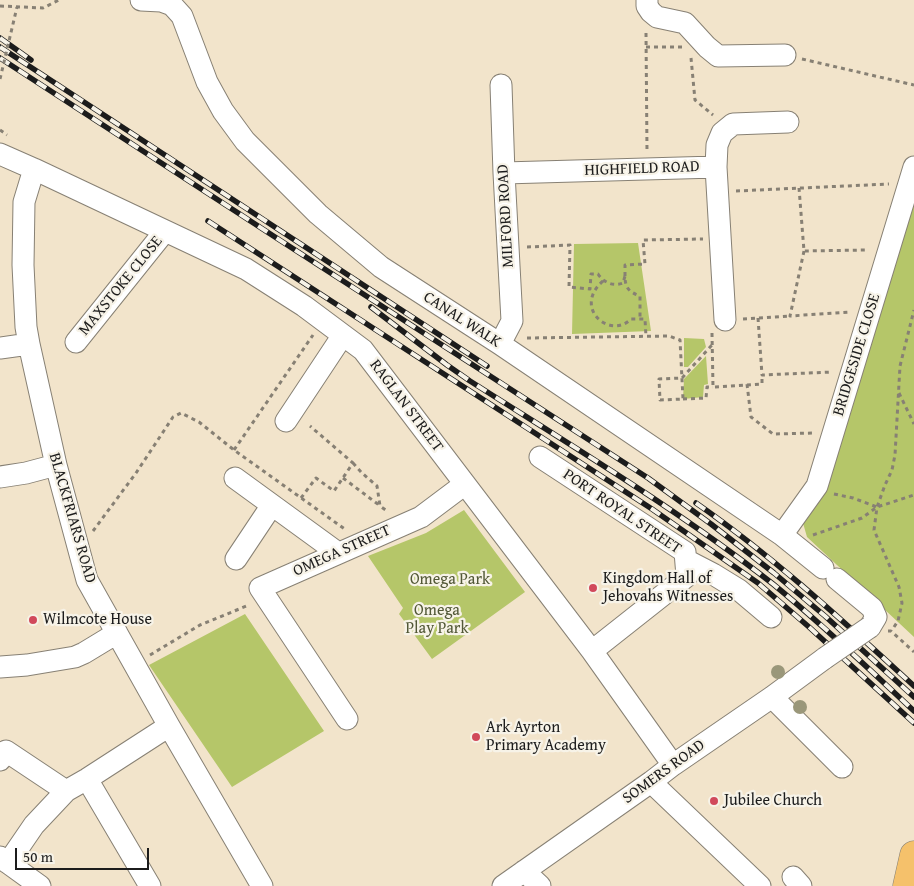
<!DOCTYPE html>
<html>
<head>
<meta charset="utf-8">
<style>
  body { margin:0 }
  #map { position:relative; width:914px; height:886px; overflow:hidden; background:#f2e4cb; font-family:"Gentium Book Plus",serif }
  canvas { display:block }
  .scale { position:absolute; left:15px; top:848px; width:134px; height:22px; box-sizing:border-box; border:2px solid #1c1c1c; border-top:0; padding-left:6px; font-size:15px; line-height:18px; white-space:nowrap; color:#1c1c1c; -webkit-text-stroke:4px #f7f3e8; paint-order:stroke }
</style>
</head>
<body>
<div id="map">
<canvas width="914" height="886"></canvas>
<div class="scale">50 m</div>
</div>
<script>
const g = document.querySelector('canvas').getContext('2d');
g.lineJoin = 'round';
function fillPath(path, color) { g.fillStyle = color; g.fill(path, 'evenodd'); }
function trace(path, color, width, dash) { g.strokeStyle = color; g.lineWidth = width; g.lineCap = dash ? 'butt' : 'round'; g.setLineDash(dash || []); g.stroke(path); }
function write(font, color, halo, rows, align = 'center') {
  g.font = font + ' "Gentium Book Plus",serif'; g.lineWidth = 4.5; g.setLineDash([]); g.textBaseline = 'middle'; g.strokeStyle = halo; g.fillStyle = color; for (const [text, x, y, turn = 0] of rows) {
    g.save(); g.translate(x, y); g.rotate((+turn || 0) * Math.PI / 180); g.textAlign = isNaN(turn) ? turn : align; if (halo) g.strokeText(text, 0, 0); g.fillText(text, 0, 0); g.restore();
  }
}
const green = new Path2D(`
  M914,203V637L807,537L803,523Z
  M638,243L651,331L572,334L574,244Z
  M684,338L704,339L706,347L688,367H684Z
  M706,356L708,384L704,385L703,397L683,399L684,379Z
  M464,510L525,592L432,659L399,614L403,608L368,556L426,533Z
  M245,614L324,731L232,787L149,665Z`);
const path = new Path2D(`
  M0,6L43,8L59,0
  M646,33L647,152
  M646,47H682
  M691,58L695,100L713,115
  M802,59L914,85
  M0,130L7,135
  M799,188L804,251L868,250
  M736,191L889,184
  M527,247L570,245L569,287L590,289L591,274H598C603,282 613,287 623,283L625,276C625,288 629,292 640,296V319
  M804,251L790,316L851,312
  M625,276V265L645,264L643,240L703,239
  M603,281C572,308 610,340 631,319H645L646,337
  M758,318L762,375L832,372
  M743,319L790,316
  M712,333L713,387L762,384V375
  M527,338L669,336L680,340L683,399L660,400L659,379L682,378L712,345
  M747,384L751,417L773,434L813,433
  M899,393L914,424
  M683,399L706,398L707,387H713
  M234,450L313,335
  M353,463L362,473L377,486L380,506L387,511
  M343,478L379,505
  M834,494L853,498L877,507
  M301,498L316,478L334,491L353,463L310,426
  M93,531L136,473L173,417L181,413L199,422L234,450L346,530
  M813,535L862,518L877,507L914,495
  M894,627L898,621L902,603L899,587L874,530L877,507L885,485L892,470L895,455L900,366L914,310
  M888,631H891L914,652
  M150,655L200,625L249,605`);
const minor = new Path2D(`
  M141,0L161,1L172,5L182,16L207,82L223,111L245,141L318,214L381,267L500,344L782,535L823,568
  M647,0V6L651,12L657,17L685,23L707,47L718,56L785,55
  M0,154L34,169L246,269L304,306L363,350L592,651L673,765
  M34,169L24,202L23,265L26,327L29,344L56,465L87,580L169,726L262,886
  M504,173L716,167
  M725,320L716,167L717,145L722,133L733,124L788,122
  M76,342L165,231
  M500,344L512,321L504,173L501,85
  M0,348L29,344
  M286,421L343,335
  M540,457L685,552L687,576L592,651
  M0,477L26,473L56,465
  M235,478L338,553
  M782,535L817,486L914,167
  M236,559L272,505
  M686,560L713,574L739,590L771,617
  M837,579L872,608L876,617L870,627
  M0,667L27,665L75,657L84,653L117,633
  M772,697L842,767
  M347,719L260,588L421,517L465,484
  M0,760L6,751L66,791
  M87,779L150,886
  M651,782L760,886
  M0,857L8,863L34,825L66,791L87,779L169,726
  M8,863L40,886
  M524,871L540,886
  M793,877L801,886
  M503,886L651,782L673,765L772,697L825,658`);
const major = new Path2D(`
  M907,886L914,855`);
const rail = new Path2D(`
  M0,38L31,60
  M0,47L487,366
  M0,58L275,237L648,478L711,524L774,573L825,616L914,697
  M208,221L652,509L758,583L809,627L914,723
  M371,307L447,365L470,381C572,446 677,509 773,584C822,624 868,668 914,711
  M696,503C774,557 844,622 914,686`);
const pathBridge = new Path2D(`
  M0,79L17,7`);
const minorBridge = new Path2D(`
  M825,658L870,627`);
const trees = [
  [778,672],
  [800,707]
];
const markers = [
  [593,588,5,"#d1495b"],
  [33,620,5,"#d1495b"],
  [476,737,5,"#d1495b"],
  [714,801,5,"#d1495b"]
];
const streetNames = [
  ["HIGHFIELD ROAD",642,169,-2],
  ["MILFORD ROAD",506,216,-93],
  ["MAXSTOKE CLOSE",121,286,-51],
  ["CANAL WALK",462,320,33],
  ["BRIDGESIDE CLOSE",857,355,-73],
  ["RAGLAN STREET",406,406,53],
  ["PORT ROYAL STREET",622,512,34],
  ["BLACKFRIARS ROAD",72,518,74],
  ["OMEGA STREET",342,551,-24],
  ["SOMERS ROAD",664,772,-36]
];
const poiNames = [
  ["Kingdom Hall of",603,579],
  ["Jehovahs Witnesses",603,597],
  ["Wilmcote House",43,620],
  ["Ark Ayrton",486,728],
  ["Primary Academy",486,746],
  ["Jubilee Church",724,801]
];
const parkNames = [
  ["Omega Park",450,580],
  ["Omega",437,611],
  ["Play Park",437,629]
];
fillPath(green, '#b5c669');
trace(minor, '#878074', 23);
trace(major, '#878074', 29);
trace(path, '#878074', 3, [4, 4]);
trace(minor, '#fff', 21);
trace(major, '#f5c16b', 28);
trace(rail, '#1c1c1c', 5.5);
trace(rail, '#f7f3e8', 4, [11]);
trace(minorBridge, '#878074', 23, []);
trace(pathBridge, '#878074', 3, [4, 4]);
trace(minorBridge, '#fff', 21);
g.fillStyle = '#9a977a';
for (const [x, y] of trees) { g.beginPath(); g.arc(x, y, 7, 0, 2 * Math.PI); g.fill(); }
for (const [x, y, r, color] of markers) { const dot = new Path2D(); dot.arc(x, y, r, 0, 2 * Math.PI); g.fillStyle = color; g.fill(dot); trace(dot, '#f7f3e8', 2); }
write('16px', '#1c1c1c', '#f7f3e8', streetNames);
write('16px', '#1c1c1c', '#f7f3e8', poiNames, 'left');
write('16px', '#525837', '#f7f3e8', parkNames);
</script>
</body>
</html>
